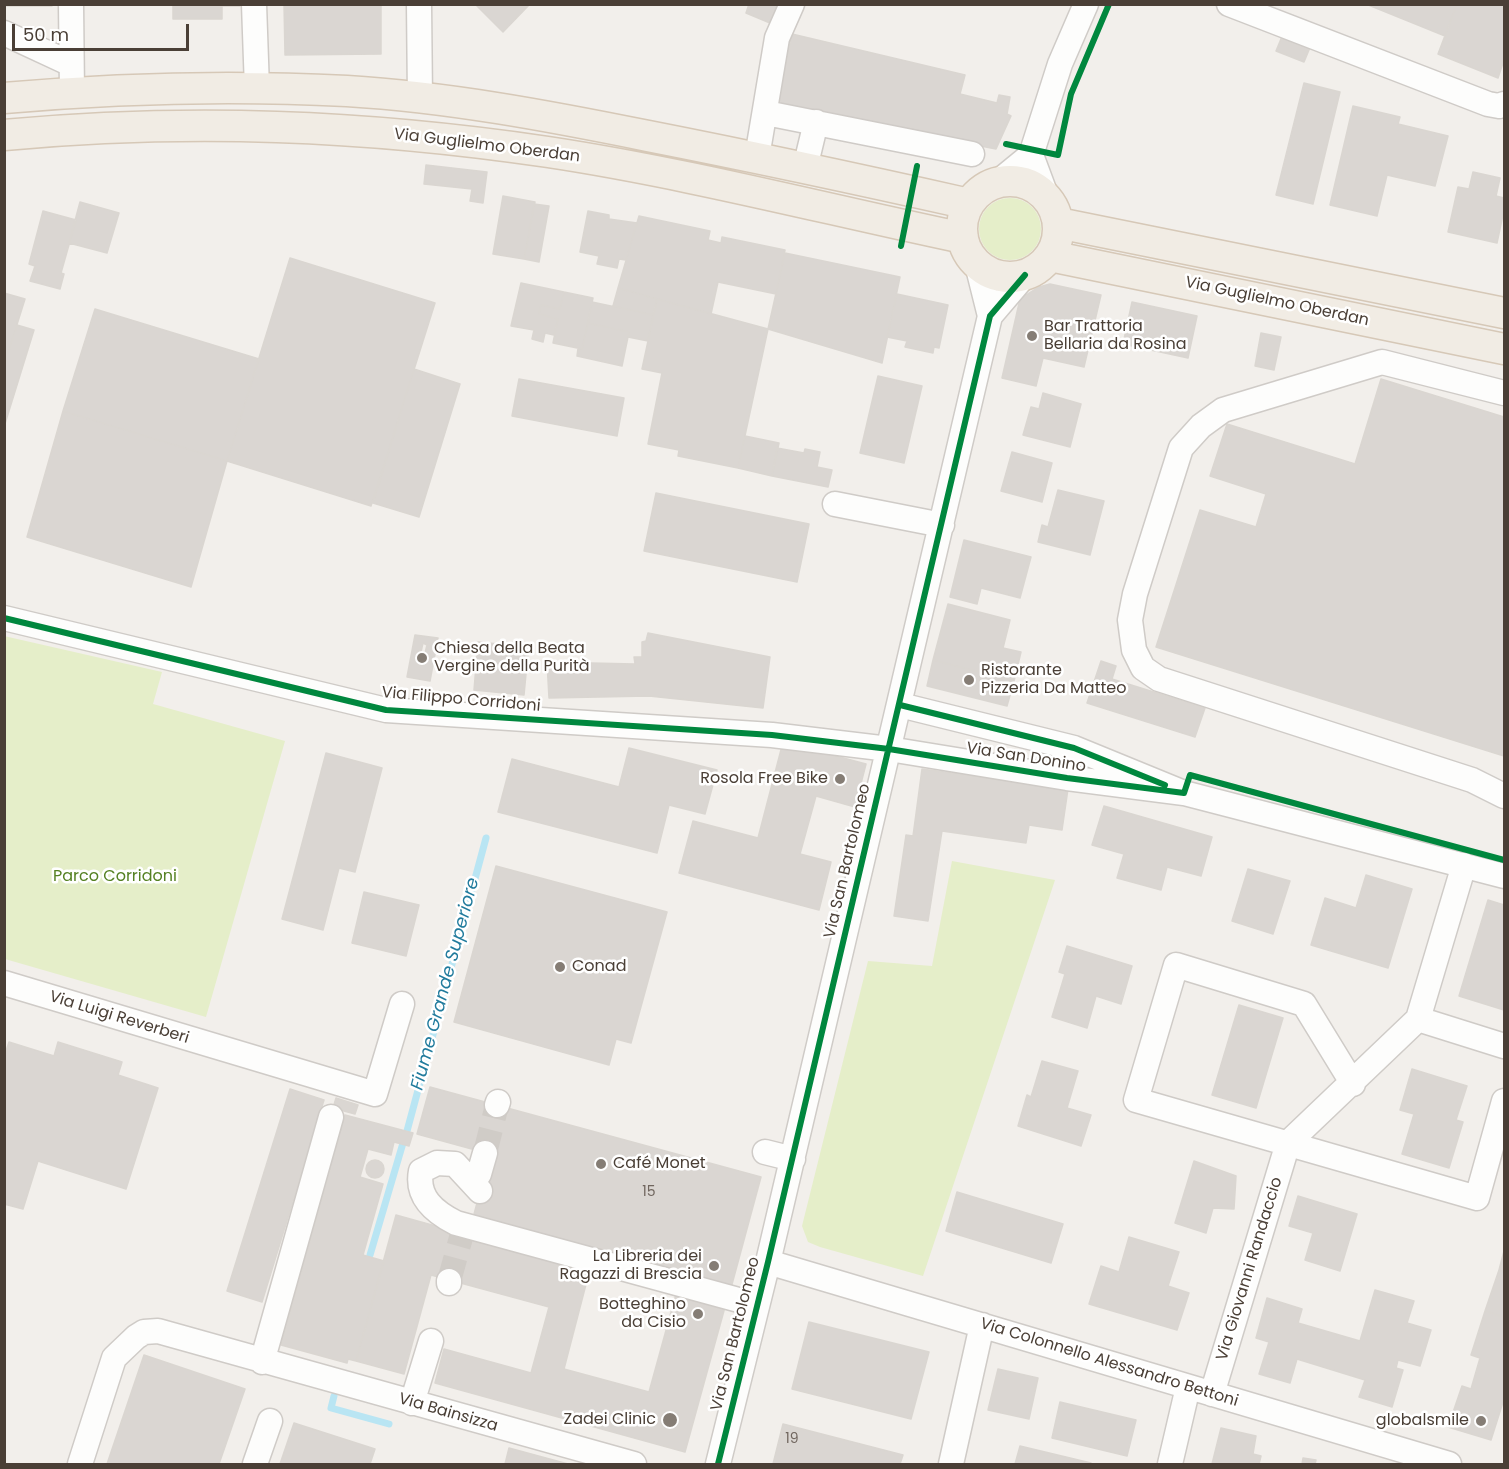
<!DOCTYPE html>
<html>
<head>
<meta charset="utf-8">
<style>
  body { margin:0 }
  #map { position:relative; width:1509px; height:1469px; overflow:hidden; background:#f2efeb; font-family:Poppins,sans-serif }
  canvas { display:block }
  .frame { position:absolute; inset:0; border:6px solid #4a3f36; pointer-events:none }
  .scale { position:absolute; left:12px; top:24px; width:177px; height:27px; box-sizing:border-box; border:3px solid #4a3f36; border-top:0; padding-left:8px; font-size:18px; line-height:21px; white-space:nowrap; color:#4a3f36; -webkit-text-stroke:4px #fff; paint-order:stroke }
</style>
</head>
<body>
<div id="map">
<canvas width="1509" height="1469"></canvas>
<div class="frame"></div>
<div class="scale">50 m</div>
</div>
<script>
const g = document.querySelector('canvas').getContext('2d');
g.lineJoin = 'round';
function fillPath(path, color) { g.fillStyle = color; g.fill(path, 'evenodd'); }
function trace(path, color, width, dash) { g.strokeStyle = color; g.lineWidth = width; g.lineCap = dash ? 'butt' : 'round'; g.setLineDash(dash || []); g.stroke(path); }
function write(font, color, halo, rows, align = 'center') {
  g.font = font + ' Poppins,sans-serif'; g.lineWidth = 5; g.setLineDash([]); g.textBaseline = 'middle'; g.strokeStyle = halo; g.fillStyle = color; for (const [text, x, y, turn = 0] of rows) {
    g.save(); g.translate(x, y); g.rotate((+turn || 0) * Math.PI / 180); g.textAlign = isNaN(turn) ? turn : align; if (halo) g.strokeText(text, 0, 0); g.fillText(text, 0, 0); g.restore();
  }
}
const green = new Path2D(`
  M979 229a31 31 0 1 1 62 0a31 31 0 1 1-62 0Z
  M4,636L162,672L153,704L285,741L206,1017L5,959Z
  M952,861L1055,880L923,1276L820,1247L808,1242L802,1226L868,961L932,966Z`);
const stream = new Path2D(`
  M407,1131L486,838
  M370,1255L403,1143
  M334,1396L331,1408L389,1424`);
const building = new Path2D(`
  M4,4H52V6H4Z
  M173,4H240V6H222V19H173Z
  M284,4H381V54L285,55Z
  M475,4H530L503,32Z
  M749,4H778L770,23L746,13Z
  M1366,4H1457L1445,36Z
  M1457,4H1504V60L1498,78L1438,54Z
  M792,34L965,75L960,94L997,103L999,95L1010,97L1007,114L1011,116L996,149L776,106Z
  M1283,34L1311,45L1304,62L1276,51Z
  M1304,83L1340,92L1313,204L1276,195Z
  M1353,106L1400,117L1398,124L1448,136L1435,186L1387,175L1377,216L1330,205Z
  M426,165L487,172L483,203L470,201L472,189L424,184Z
  M1473,172L1500,178L1496,196L1504,198V210L1497,243L1448,232L1458,187L1469,189Z
  M503,196L535,202L524,259L493,254Z
  M80,202L119,213L107,253L69,243Z
  M534,204L549,206L539,262L524,259Z
  M43,211L76,220L61,273L64,274L60,289L30,281L35,266L29,264Z
  M588,211L609,215V219L637,223L626,260L619,259L617,268L597,264L599,256L580,252Z
  M639,216L710,231L708,240L721,243L722,237L785,250L776,294L718,282L711,314L618,288Z
  M785,253L900,277L882,363L768,329Z
  M290,258L435,303L371,506L227,461Z
  M521,283L564,292L560,309L541,305L539,314L558,319L554,335L545,333L543,342L532,339L534,330L511,326Z
  M1050,284L1101,295L1084,367L1043,358L1036,386L1002,378L1020,299L1039,287Z
  M618,288L657,299L653,315L613,306Z
  M564,292L593,298L582,349L553,343L558,319L539,314L541,305L560,309Z
  M4,293L25,299L4,366Z
  M897,294L948,305L939,348L934,347L933,353L905,347L907,341L887,337Z
  M657,299L768,329L738,468L678,456L679,450L648,444L662,373L642,369Z
  M592,302L653,315L648,341L628,337L629,332L588,323Z
  M1132,302L1197,316L1188,358L1123,344Z
  M95,309L259,359L227,461L63,411Z
  M588,323L629,332L622,366L577,356L578,348L582,349Z
  M17,325L34,330L4,427V366Z
  M1261,333L1281,337L1274,370L1255,366Z
  M414,369L460,384L419,517L373,503Z
  M878,376L922,386L904,463L860,453Z
  M519,379L624,398L617,436L512,416Z
  M1381,379L1504,417V756L1156,647L1200,510L1256,527L1266,494L1210,476L1227,424L1355,464Z
  M1043,393L1081,404L1070,447L1023,435L1031,407L1039,409Z
  M63,411L227,461L191,587L27,537Z
  M745,436L779,443L772,476L738,468Z
  M777,448L804,453L805,449L820,452L817,467L832,470L828,487L772,476Z
  M1012,452L1052,463L1042,502L1001,491Z
  M1058,490L1104,501L1090,555L1038,542L1042,525L1048,527Z
  M656,493L809,524L797,582L644,551Z
  M964,540L1031,557L1020,598L981,588L977,604L950,597Z
  M948,604L1010,620L1003,648L1021,652L1014,681L933,660Z
  M648,633L770,657L763,708L649,696L549,698L547,662L635,664L634,657H642V642L646,641Z
  M415,635L438,638L430,681L407,677Z
  M478,642L499,644V650L528,653L524,695L474,690Z
  M423,643L427,645L425,653L421,652Z
  M933,660L1014,681L1007,706L927,686Z
  M1101,661L1116,666L1112,679L1205,708L1195,737L1087,703Z
  M783,742L866,764L855,807L816,796L800,854L831,862L819,910L679,873L693,821L758,838Z
  M629,748L717,770L705,814L669,805L657,853L498,812L512,759L619,787Z
  M326,753L382,768L355,872L339,868L323,930L282,919Z
  M922,769L1068,789L1062,830L1029,825L1026,843L942,831L928,921L894,916L906,835L913,836Z
  M1104,806L1212,837L1201,876L1167,867L1161,890L1117,878L1124,854L1092,845Z
  M496,866L667,912L631,1043L616,1039L609,1065L454,1022Z
  M1248,869L1290,881L1273,934L1232,921Z
  M1366,875L1412,889L1388,968L1311,945L1325,898L1356,908Z
  M364,892L419,905L406,956L352,943Z
  M1488,900L1504,905V1010L1459,996Z
  M1067,946L1132,966L1121,1004L1096,996L1087,1028L1052,1017L1065,974L1059,972Z
  M1239,1005L1283,1018L1256,1108L1212,1095Z
  M9,1042L54,1056L58,1042L122,1062L118,1075L158,1088L126,1189L38,1161L23,1209L4,1204V1057Z
  M1042,1061L1078,1071L1067,1108L1091,1115L1081,1146L1018,1126L1027,1095L1031,1097Z
  M1412,1069L1467,1086L1456,1120L1463,1122L1449,1168L1402,1154L1414,1114L1400,1110Z
  M430,1087L761,1177L731,1288L473,1218L490,1154L417,1134Z
  M290,1089L324,1100L262,1302L227,1291Z
  M336,1098L358,1105L355,1114L333,1108Z
  M345,1115L413,1133L409,1146L394,1142L391,1155L368,1149L360,1177L383,1184L363,1255L384,1261L356,1361L348,1359L347,1363L281,1345Z
  M366 1169a9 9 0 1 1 18 0a9 9 0 1 1-18 0Z
  M1194,1161L1236,1176L1234,1209L1213,1208L1206,1233L1175,1223Z
  M957,1192L1063,1224L1051,1263L946,1231Z
  M1298,1196L1357,1214L1340,1271L1305,1260L1313,1233L1289,1226Z
  M396,1215L590,1269L564,1369L649,1392L676,1294L725,1307L685,1452L435,1383L444,1349L531,1373L549,1307L431,1275L404,1374L356,1361Z
  M1129,1237L1179,1252L1168,1286L1189,1293L1177,1330L1089,1304L1101,1266L1119,1272Z
  M1504,1251V1272L1499,1270Z
  M1499,1270L1504,1272V1317L1485,1311Z
  M1375,1290L1414,1301L1407,1323L1431,1330L1420,1366L1398,1360L1396,1368L1403,1370L1392,1407L1359,1397L1365,1380L1297,1359L1290,1383L1259,1374L1269,1342L1256,1338L1267,1298L1302,1309L1298,1323L1360,1341Z
  M1485,1311L1504,1317V1399L1491,1440L1448,1427L1462,1386L1471,1389L1480,1358L1471,1355Z
  M809,1322L929,1352L911,1419L792,1389Z
  M144,1355L245,1389L219,1464H107Z
  M998,1369L1038,1378L1029,1419L988,1410Z
  M1060,1402L1136,1420L1127,1456L1052,1438Z
  M294,1423L375,1449L370,1464H280Z
  M783,1424L903,1455L900,1464H773Z
  M1221,1428L1256,1436L1253,1454L1261,1456L1259,1464H1212Z
  M1020,1446L1091,1463V1464H1015Z
  M509,1448L568,1464H505Z
  M1303,1458L1316,1460L1315,1464H1302Z`);
const minorTunnel = new Path2D(`
  M485,1153L497,1105
  M449,1281L462,1234`);
const minor = new Path2D(`
  M71,4L72,92
  M254,4L257,89
  M419,4L420,99
  M1229,4L1488,104L1499,106L1504,104
  M4,33L71,64
  M776,115L972,154
  M1031,155L1047,198
  M757,157L777,38L792,4
  M805,168L816,122
  M998,182L1031,155L1060,64L1086,4
  M977,264L990,316
  M1504,393L1382,362L1223,410L1201,426L1181,448L1135,594L1130,620L1134,650L1143,668L1159,679L1472,780L1504,796
  M835,504L942,525
  M4,618L386,710L772,735L889,749L1067,778L1184,793
  M900,705L1074,748L1184,793L1504,876
  M4,983L375,1094L402,1004
  M1418,1019L1504,1046
  M1353,1084L1304,1004L1176,965L1136,1100L1477,1198L1504,1101
  M497,1105L498,1102
  M765,1152L793,1159
  M479,1174L485,1153
  M480,1191L455,1164L437,1163L421,1171C416,1197 434,1212 456,1223L757,1305
  M768,1262L1449,1464
  M449,1283V1281
  M262,1362L331,1117
  M1212,1394L1288,1143L1418,1019L1464,865
  M412,1403L431,1341
  M80,1464L114,1358L136,1337L144,1332L158,1331L634,1464
  M255,1464L270,1421
  M718,1464L768,1262L990,316L1025,275
  M951,1464L982,1325
  M1170,1464L1188,1387`);
const major = new Path2D(`
  M4,98C118,88 233,85 347,91C448,97 549,116 648,136C755,157 862,180 969,204
  M4,135C190,118 364,125 548,152C687,173 825,209 963,238
  M962 229a48 48 0 1 1 96 0a48 48 0 1 1-96 0Z
  M1058,223L1504,313
  M1050,256L1504,349`);
const cycleway = new Path2D(`
  M1006,144L1058,155L1071,94L1109,4
  M901,246L917,166
  M4,618L386,710L772,735L889,749L1067,778L1184,793
  M900,705L1074,748L1165,785
  M1184,793L1190,775L1504,860
  M718,1464L768,1262L990,316L1025,275`);
const markers = [
  [1032,336,6,"#857d75"],
  [422,658,6,"#857d75"],
  [969,680,6,"#857d75"],
  [840,779,6,"#857d75"],
  [560,967,6,"#857d75"],
  [601,1164,6,"#857d75"],
  [714,1266,6,"#857d75"],
  [698,1314,6,"#857d75"],
  [670,1420,8,"#857d75"],
  [1481,1421,6,"#857d75"]
];
const numberNames = [
  ["15",649,1192],
  ["19",792,1439]
];
const streetNames = [
  ["Via Guglielmo Oberdan",487,146,7],
  ["Via Guglielmo Oberdan",1277,302,12],
  ["Via Filippo Corridoni",461,700,5],
  ["Via San Donino",1026,758,9],
  ["Via San Bartolomeo",848,861,-77],
  ["Via Luigi Reverberi",119,1018,17],
  ["Via Giovanni Randaccio",1250,1269,-73],
  ["Via San Bartolomeo",736,1334,-76],
  ["Via Colonnello Alessandro Bettoni",1109,1363,17],
  ["Via Bainsizza",448,1413,16]
];
const poiNames = [
  ["Bar Trattoria",1044,327],
  ["Bellaria da Rosina",1044,345],
  ["Chiesa della Beata",434,649],
  ["Vergine della Purità",434,667],
  ["Ristorante",981,671],
  ["Pizzeria Da Matteo",981,689],
  ["Rosola Free Bike",828,779,"right"],
  ["Conad",572,967],
  ["Café Monet",613,1164],
  ["La Libreria dei",702,1257,"right"],
  ["Ragazzi di Brescia",702,1275,"right"],
  ["Botteghino",686,1305,"right"],
  ["da Cisio",686,1323,"right"],
  ["Zadei Clinic",656,1420,"right"],
  ["globalsmile",1469,1421,"right"]
];
const parkNames = [
  ["Parco Corridoni",115,877]
];
const waterNames = [
  ["Fiume Grande Superiore",446,984,-75]
];
fillPath(green, '#e5eec9');
trace(stream, '#b9e5f3', 7);
fillPath(building, '#dad6d2');
trace(building, '#dad6d1', 1.5);
trace(minorTunnel, '#d0ccc7', 24, [24, 12]);
trace(minor, '#cfcbc7', 27);
trace(major, '#d6c8b7', 33);
trace(minor, '#fdfdfc', 24);
trace(major, '#f1ece4', 30);
trace(cycleway, '#00873e', 6);
for (const [x, y, r, color] of markers) { const dot = new Path2D(); dot.arc(x, y, r, 0, 2 * Math.PI); g.fillStyle = color; g.fill(dot); trace(dot, '#fff', 2); }
write('14px', '#70665e', null, numberNames);
write('16px', '#4a3f36', '#fff', streetNames);
write('16px', '#4a3f36', '#fff', poiNames, 'left');
write('16px', '#558123', '#fff', parkNames);
write('italic 18px', '#217b9d', '#fff', waterNames);
</script>
</body>
</html>
